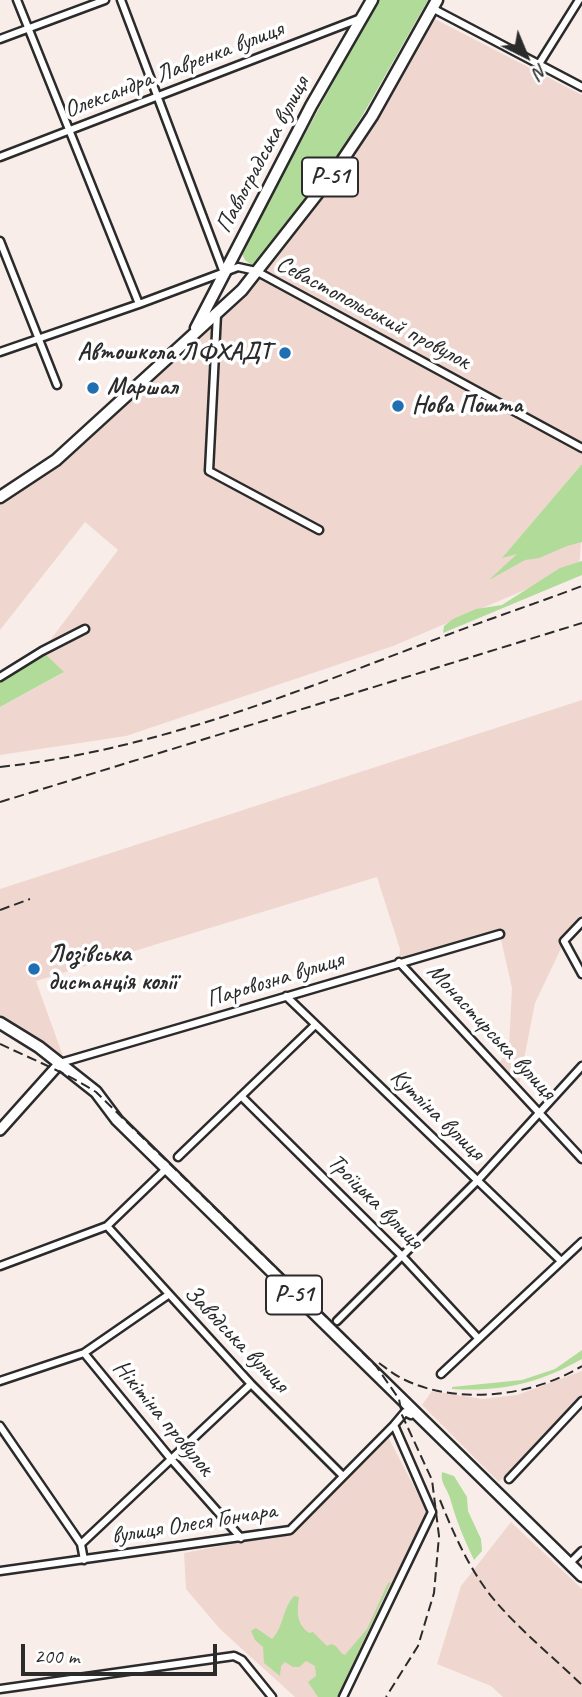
<!DOCTYPE html>
<html>
<head>
<meta charset="utf-8">
<style>
  body { margin:0 }
  #map { position:relative; width:582px; height:1697px; overflow:hidden; background:#f8ede9; font-family:Caveat,sans-serif }
  canvas { display:block }
  .north { position:absolute; left:491px; top:21px; width:70px; height:70px; -webkit-text-stroke:5px #fff; paint-order:stroke; rotate:137deg; font-size:19px; font-weight:700; line-height:28px; text-align:center; color:#2b2b2b }
  .north::after { content:''; display:block; margin:auto; width:24px; height:32px; background:#2b2b2b; clip-path:polygon(50% 0,100% 100%,50% 72%,0 100%) }
  .scale { position:absolute; left:21px; top:1644px; width:196px; height:32px; box-sizing:border-box; border:4px solid #2b2b2b; border-top:0; padding-left:9px; font-size:21px; line-height:24px; white-space:nowrap; color:#2b2b2b; -webkit-text-stroke:5px #fff; paint-order:stroke }
</style>
</head>
<body>
<div id="map">
<canvas width="582" height="1697"></canvas>
<div class="north">N</div>
<div class="scale">200 m</div>
</div>
<script>
const g = document.querySelector('canvas').getContext('2d');
g.lineJoin = 'round';
function fillPath(path, color) { g.fillStyle = color; g.fill(path, 'evenodd'); }
function trace(path, color, width, dash) { g.strokeStyle = color; g.lineWidth = width; g.lineCap = dash ? 'butt' : 'round'; g.setLineDash(dash || []); g.stroke(path); }
function write(font, color, halo, rows, align = 'center') {
  g.font = font + ' Caveat,sans-serif'; g.lineWidth = 7; g.setLineDash([]); g.textBaseline = 'middle'; g.strokeStyle = halo; g.fillStyle = color; for (const [text, x, y, turn = 0] of rows) {
    g.save(); g.translate(x, y); g.rotate((+turn || 0) * Math.PI / 180); g.textAlign = isNaN(turn) ? turn : align; if (halo) g.strokeText(text, 0, 0); g.fillText(text, 0, 0); g.restore();
  }
}
const built = new Path2D(`
  M435,19L582,95V464L503,557L582,531L579,567L393,646L126,736L0,755V707L63,673L42,651L118,550L85,522L0,630V504L59,465L217,323L262,275L332,186Z
  M582,700V922L564,942L535,1003L518,1090L497,1068L509,1046L512,988L500,935L399,962L400,949L377,877L36,981L65,1062L0,1016V889Z
  M582,1371V1399L499,1482L422,1405L432,1391L482,1399L517,1395Z
  M387,1435L428,1513L342,1697H295L220,1629L186,1589L184,1553L293,1532Z
  M511,1522L582,1589V1697H503L491,1686L437,1664L461,1586Z`);
const green = new Path2D(`
  M378,0H428L365,111L309,202L254,267L245,260L241,252Z
  M582,464V542L567,546L539,558L525,560L489,580L517,554L502,558Z
  M582,561V575L443,633L444,626L453,619L476,609L502,605L560,568Z
  M42,651L64,672L0,707V677Z
  M582,1350V1359C539,1383 502,1392 452,1389V1387L522,1380L555,1369Z
  M442,1472L454,1476L467,1497L468,1511L481,1539L482,1551L474,1560C464,1539 456,1520 450,1498C447,1488 440,1483 442,1472Z
  M391,1582L337,1697H318L308,1682L316,1676L315,1666L306,1661L299,1667H293L285,1662L281,1666L280,1676L264,1663L263,1647L255,1640L251,1631L256,1628L272,1639C284,1627 282,1609 294,1596L299,1597C297,1612 296,1623 309,1633L313,1632L327,1646L331,1644C339,1646 339,1653 345,1655L367,1629L388,1583Z`);
const street = new Path2D(`
  M17,0L139,304
  M121,0L224,273
  M432,8L582,87
  M0,39L105,0
  M539,64L579,0
  M0,157L361,18
  M0,241L57,385
  M217,314L209,471L319,530
  M0,352L139,304L238,267L256,271L582,448
  M0,677L42,651L85,629
  M582,922L564,941L582,974
  M399,962L582,1159
  M286,996L561,1261
  M60,1063L500,934
  M241,1096L402,1256L478,1338
  M178,1157L315,1025
  M107,1226L251,1384L342,1475
  M0,1266L107,1226L166,1169
  M337,1321L478,1180L582,1066
  M84,1353L171,1459L241,1538
  M441,1374L582,1242
  M0,1381L84,1353L168,1295
  M0,1426L81,1544L84,1560
  M509,1479L582,1401
  M81,1544L251,1384
  M569,1564L582,1551
  M0,1571L290,1530L394,1425
  M0,1689L234,1656L242,1660L272,1697
  M343,1697L432,1512L394,1425L405,1412L411,1415`);
const secondary = new Path2D(`
  M0,1130L60,1063`);
const primary = new Path2D(`
  M196,328L311,106L372,0
  M0,497L56,460L242,290L336,170L372,116L437,0
  M0,1023L39,1047L96,1092L117,1120L582,1576`);
const rail = new Path2D(`
  M0,767C157,750 301,690 447,635C492,618 537,603 582,586
  M0,802L582,623
  M0,910L30,899
  M0,1044C32,1059 66,1073 96,1092L341,1331L376,1366L399,1399L402,1415L432,1480L439,1536L434,1593L418,1646L386,1697
  M379,1363C386,1368 393,1374 401,1378C455,1406 532,1397 582,1366
  M440,1500C454,1535 472,1575 497,1603C522,1632 554,1658 582,1685`);
const markers = [
  [285,353,7,"#1f6fb2"],
  [93,388,7,"#1f6fb2"],
  [398,406,7,"#1f6fb2"],
  [34,969,7,"#1f6fb2"]
];
const shields = [
  [330,177,56],
  [294,1295,56]
];
const shieldNames = [
  ["Р-51",330,177],
  ["Р-51",294,1295]
];
const streetNames = [
  ["Олександра Лавренка вулиця",174,70,-21],
  ["Павлоградська вулиця",263,155,-62],
  ["Севастопольський провулок",373,313,28],
  ["Паровозна вулиця",275,980,-17],
  ["Монастирська вулиця",491,1032,47],
  ["Кутліна вулиця",437,1115,44],
  ["Троїцька вулиця",375,1202,45],
  ["Заводська вулиця",236,1339,46],
  ["Нікітіна провулок",163,1418,50],
  ["вулиця Олеся Гончара",194,1524,-9]
];
const poiNames = [
  ["Автошкола ЛФХАДТ",271,353,"right"],
  ["Маршал",107,388],
  ["Нова Пошта",412,406],
  ["Лозівська",48,955],
  ["дистанція колії",48,983]
];
fillPath(built, '#efd7cf');
fillPath(green, '#b0db99');
trace(street, '#2b2b2b', 11);
trace(secondary, '#2b2b2b', 14);
trace(primary, '#2b2b2b', 15);
trace(street, '#fff', 6);
trace(secondary, '#fff', 9);
trace(primary, '#fff', 10);
trace(rail, '#2b2b2b', 2, [10, 5]);
for (const [x, y, r, color] of markers) { const dot = new Path2D(); dot.arc(x, y, r, 0, 2 * Math.PI); g.fillStyle = color; g.fill(dot); trace(dot, '#fff', 2.5); }
for (const [x, y, w] of shields) { const box = new Path2D(); box.roundRect(x - w / 2, y - 19.5, w, 39, 5); g.fillStyle = '#fff'; g.fill(box); trace(box, '#2b2b2b', 2); }
write('bold 23px', '#2b2b2b', null, shieldNames);
write('24px', '#2b2b2b', '#fff', streetNames);
write('bold 24px', '#2b2b2b', '#fff', poiNames, 'left');
</script>
</body>
</html>
